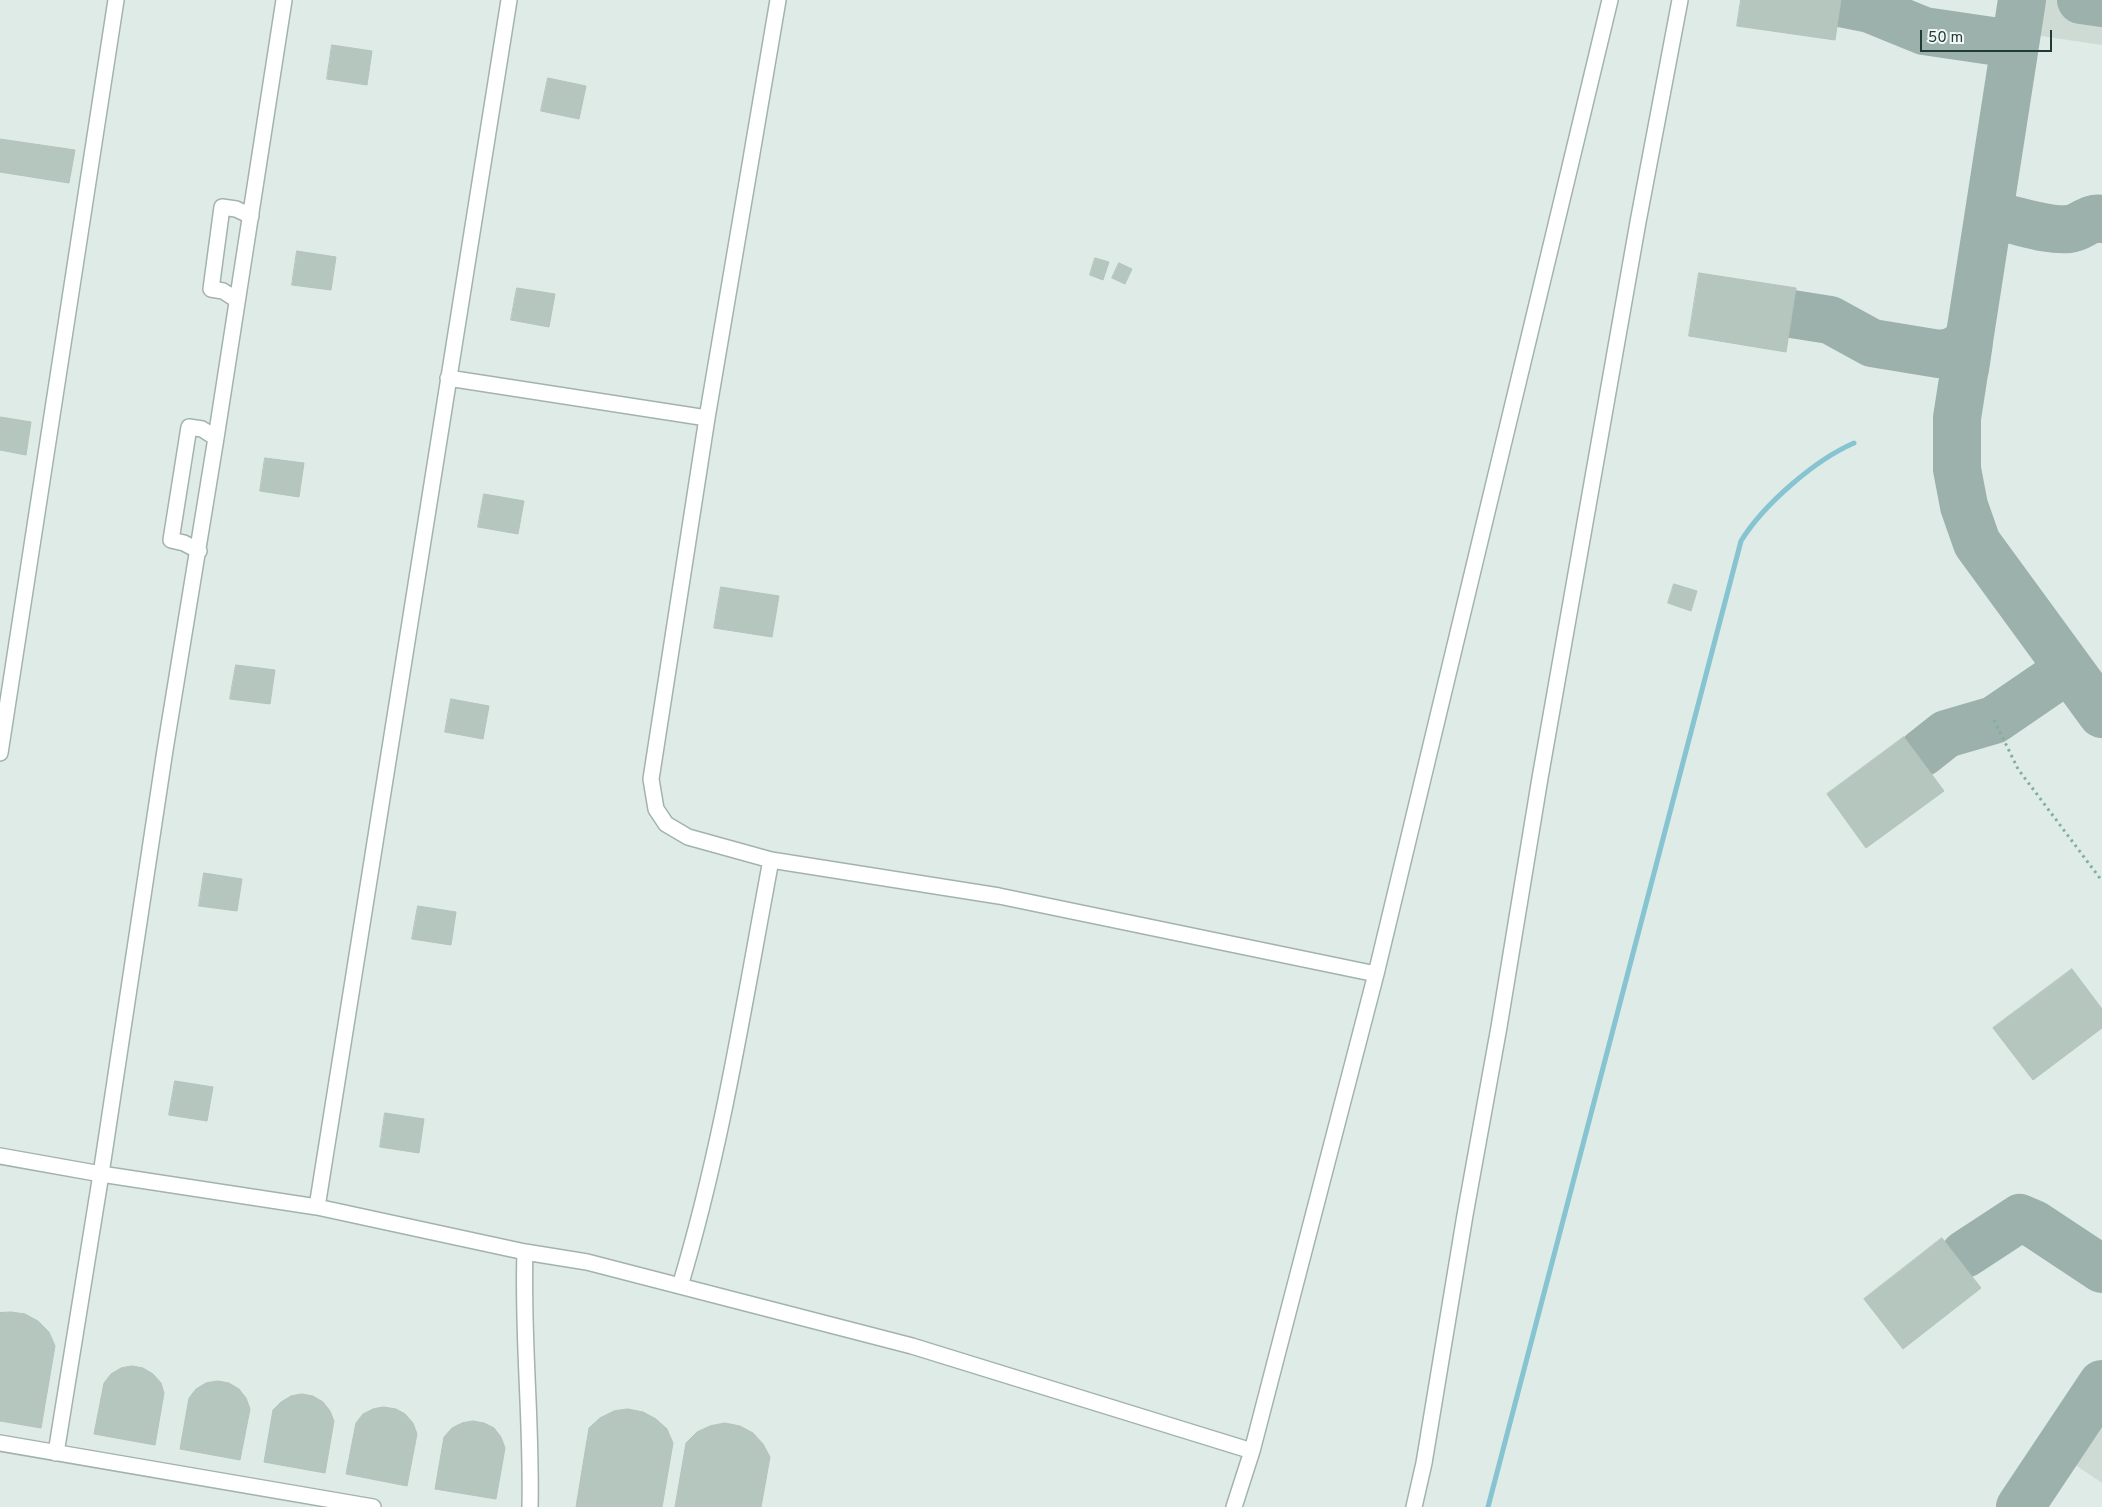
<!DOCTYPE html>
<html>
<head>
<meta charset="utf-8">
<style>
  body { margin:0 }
  #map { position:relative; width:2102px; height:1507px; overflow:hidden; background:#dfebe6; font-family:Overpass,sans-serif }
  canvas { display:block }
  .scale { position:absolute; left:1920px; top:30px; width:132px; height:22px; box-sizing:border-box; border:2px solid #203b34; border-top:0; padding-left:6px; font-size:15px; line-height:18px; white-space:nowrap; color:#203b34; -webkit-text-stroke:4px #f0f7f4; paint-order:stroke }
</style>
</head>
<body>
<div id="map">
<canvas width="2102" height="1507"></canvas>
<div class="scale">50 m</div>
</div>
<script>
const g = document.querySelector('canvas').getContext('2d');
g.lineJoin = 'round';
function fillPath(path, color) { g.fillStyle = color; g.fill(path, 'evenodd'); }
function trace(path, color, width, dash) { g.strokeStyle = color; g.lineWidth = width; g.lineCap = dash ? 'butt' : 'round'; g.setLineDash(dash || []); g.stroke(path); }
const built = new Path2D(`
  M2040,0H2102V45L2034,35Z
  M2102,1416V1483L2071,1462Z`);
const stream = new Path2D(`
  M1488,1507L1741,541C1764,504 1815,460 1854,443`);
const taxiway = new Path2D(`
  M2022,0L1957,418V469L1964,506L1977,543L2102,714
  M2081,0L2102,3
  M1840,3L1870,9L1924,31L1992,41
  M2004,218C2024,222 2048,231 2069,229C2081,228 2089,216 2102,219
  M1792,314L1830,320L1872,343L1939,354L1952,352L1969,342L1965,369
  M1922,753L1946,734L1994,720L2054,679
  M1965,1254L2020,1218L2034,1224L2102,1269
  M2020,1507L2102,1384`);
const building = new Path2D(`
  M1741,0H1841L1835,40L1737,26Z
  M332,45L372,51L367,85L327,79Z
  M548,78L586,86L579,119L541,111Z
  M0,139L75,150L69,183L0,172Z
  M297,251L336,257L331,290L292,285Z
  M1095,258L1109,262L1103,280L1090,275Z
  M1119,263L1132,269L1125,284L1112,278Z
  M1699,273L1796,288L1786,352L1689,336Z
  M517,288L555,294L549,327L511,320Z
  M0,417L31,422L26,455L0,450Z
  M265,458L304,463L299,497L260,491Z
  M484,494L524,501L518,534L478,527Z
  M1674,584L1697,591L1691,611L1668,603Z
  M721,587L779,596L772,637L714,628Z
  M236,665L275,670L270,704L230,699Z
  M451,699L489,706L483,739L445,732Z
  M1904,737L1944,791L1866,848L1827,794Z
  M204,873L242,879L237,911L199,906Z
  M418,906L456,912L451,945L412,939Z
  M2072,969L2102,1009V1028L2033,1080L1993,1028Z
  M175,1081L213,1087L207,1121L169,1115Z
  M385,1113L424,1119L419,1153L380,1147Z
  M1942,1238L1981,1288L1903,1349L1864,1299Z
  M11,1312L25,1314L38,1321L49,1332L55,1346L41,1428L0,1421V1313Z
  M132,1366L143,1368L153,1374L161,1383L164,1393L155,1445L94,1434L104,1383L111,1374L121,1368Z
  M218,1381L229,1383L239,1389L246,1398L250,1409L240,1460L180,1449L189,1398L196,1389L206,1383Z
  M302,1394L313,1396L323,1402L330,1411L334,1421L325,1473L264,1462L273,1410L281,1402L291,1396Z
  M384,1407L396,1409L405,1414L413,1423L417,1434L407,1486L346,1474L356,1423L363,1414L373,1409Z
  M628,1409L643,1412L656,1419L667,1429L673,1443L662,1507H576L589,1428L600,1418L614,1411Z
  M473,1421L484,1423L494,1428L501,1437L505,1448L496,1499L435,1489L444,1437L452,1428L462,1423Z
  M725,1423L740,1426L753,1433L763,1444L770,1457L761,1507H675L686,1443L697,1432L710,1426Z`);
const path = new Path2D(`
  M1994,720L2018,769L2102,881`);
const minor = new Path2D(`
  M237,300L223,291L211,289L222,207L236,209L251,216
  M448,378L707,418
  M199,551L184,543L171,540L189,427L202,429L216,438
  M0,753L116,0
  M771,860L688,837L666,824L656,809L651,779L707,418L778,0
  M0,1156L101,1174L165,750L216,438L284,0
  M317,1207L509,0
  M525,1252C522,1337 532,1422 530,1507
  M680,1286C722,1147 744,1003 771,860L999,896L1376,974
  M0,1443L373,1507
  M56,1453L101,1174L317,1207L525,1252L587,1262L912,1346L1252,1451
  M1234,1507L1252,1451L1376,974L1610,0
  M1414,1507L1424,1463L1465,1215L1499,1027L1540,778L1638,222L1680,0`);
fillPath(built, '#cedbd5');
trace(stream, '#86c4d1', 5);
trace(taxiway, '#9cb1ab', 48);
fillPath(building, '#b5c6bf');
trace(building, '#b2c4bd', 1);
trace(minor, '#a2b3ad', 18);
trace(path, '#7fafa1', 3, [2.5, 4]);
trace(minor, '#fff', 15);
</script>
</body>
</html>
